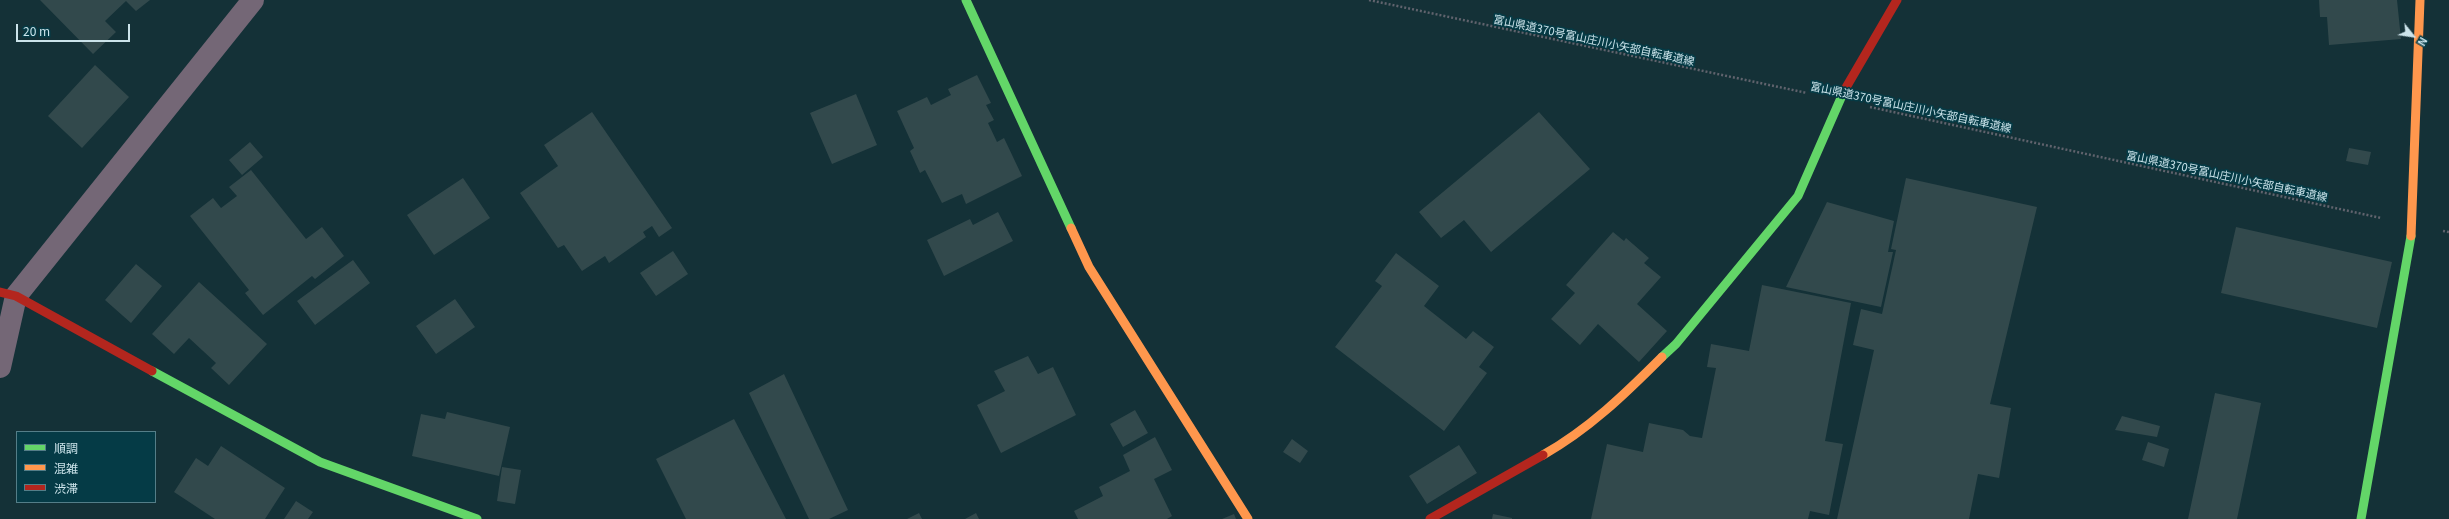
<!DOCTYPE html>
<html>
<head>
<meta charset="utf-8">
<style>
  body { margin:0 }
  #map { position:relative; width:2449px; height:519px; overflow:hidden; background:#143137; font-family:Georgia,"Noto Sans JP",serif }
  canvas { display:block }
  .legend { position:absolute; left:16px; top:431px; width:140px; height:72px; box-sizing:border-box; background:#053b46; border:1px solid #547e88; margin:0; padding:5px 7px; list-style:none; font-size:12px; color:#cbe3ea }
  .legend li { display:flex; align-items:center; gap:8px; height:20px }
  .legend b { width:20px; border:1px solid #547e88 }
  .north { position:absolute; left:2393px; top:16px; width:40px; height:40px; -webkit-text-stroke:3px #053b46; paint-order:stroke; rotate:120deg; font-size:11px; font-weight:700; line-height:16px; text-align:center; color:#cbe3ea }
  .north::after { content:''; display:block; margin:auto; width:14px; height:18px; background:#cbe3ea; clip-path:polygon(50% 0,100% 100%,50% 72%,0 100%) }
  .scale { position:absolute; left:16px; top:24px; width:114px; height:18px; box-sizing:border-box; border:2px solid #cbe3ea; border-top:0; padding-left:5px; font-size:12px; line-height:14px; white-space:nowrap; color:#cbe3ea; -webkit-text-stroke:3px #053b46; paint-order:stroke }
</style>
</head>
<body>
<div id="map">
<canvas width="2449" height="519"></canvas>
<ul class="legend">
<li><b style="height:5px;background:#63d668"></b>順調</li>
<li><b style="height:5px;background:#ff974d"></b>混雑</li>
<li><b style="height:5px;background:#b3261e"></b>渋滞</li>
</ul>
<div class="north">N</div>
<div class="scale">20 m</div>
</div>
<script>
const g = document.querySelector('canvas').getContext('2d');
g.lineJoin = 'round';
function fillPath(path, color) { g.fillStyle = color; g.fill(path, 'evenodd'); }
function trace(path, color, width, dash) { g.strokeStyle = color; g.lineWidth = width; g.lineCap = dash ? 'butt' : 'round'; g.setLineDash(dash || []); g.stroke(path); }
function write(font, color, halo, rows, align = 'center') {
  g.font = font + ' Georgia,"Noto Sans JP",serif'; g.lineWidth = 3.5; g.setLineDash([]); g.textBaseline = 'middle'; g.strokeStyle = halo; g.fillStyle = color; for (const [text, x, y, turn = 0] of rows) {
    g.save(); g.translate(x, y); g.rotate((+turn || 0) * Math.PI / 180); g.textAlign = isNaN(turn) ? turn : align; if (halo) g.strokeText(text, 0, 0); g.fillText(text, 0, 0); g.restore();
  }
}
const building = new Path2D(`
  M40,0H150L136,11L126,1L105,21L116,32L93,54Z
  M2319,0H2397L2401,39L2329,45L2327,17H2320Z
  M95,65L129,97L82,148L48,116Z
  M977,75L991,103L986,105L994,120L988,123L997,142L1004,138L1022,176L966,204L962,194L942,203L925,170L920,173L910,151L914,148L897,111L927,97L931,105L951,95L948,89Z
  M856,94L877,145L832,164L810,113Z
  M592,112L672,228L659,237L652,226L643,232L646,237L609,263L605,256L582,271L564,245L558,248L520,193L558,166L544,145Z
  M1539,112L1590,169L1491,252L1464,220L1441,238L1419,212Z
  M250,142L263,157L242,175L229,160Z
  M2349,148L2371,152L2368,165L2346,161Z
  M251,170L306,239L322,227L344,256L315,279L312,276L263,315L245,293L249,290L190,216L213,198L221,208L237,196L229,187Z
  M463,178L490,218L434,255L407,215Z
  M1906,178L2037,207L1990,404L2011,408L1999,478L1978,474L1969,519H1837L1874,350L1853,345L1861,309L1882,314L1896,250L1891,249Z
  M1827,202L1894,221L1888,252H1893L1881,307L1786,287Z
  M998,212L1013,241L944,276L927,240L970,219L973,225Z
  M2236,227L2392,262L2377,328L2221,293Z
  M1613,232L1624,241L1626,238L1649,258L1644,263L1661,277L1637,304L1667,331L1639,362L1598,324L1580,345L1551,319L1575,293L1566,285Z
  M673,251L688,274L656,296L640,273Z
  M1396,253L1439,286L1424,306L1466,339L1473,331L1494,347L1479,367L1487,373L1444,431L1335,347L1382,286L1375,281Z
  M353,260L370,283L315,325L297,301Z
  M136,264L162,286L131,323L105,300Z
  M199,282L267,344L229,385L211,368L216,363L189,338L174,354L152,334Z
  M1762,285L1851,303L1825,441L1843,444L1829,515L1810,511L1808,519H1591L1607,444L1643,452L1649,423L1683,430L1690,436L1702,438L1716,368L1707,367L1711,344L1749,351Z
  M455,299L475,327L436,354L416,326Z
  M1028,356L1038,374L1053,367L1076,415L1001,453L977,405L1005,391L994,371Z
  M784,374L848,510L829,519H809L749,393Z
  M2215,393L2261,403L2237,519H2188Z
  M1135,410L1148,433L1123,447L1110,424Z
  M447,412L510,427L499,476L412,456L421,414L445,419Z
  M2122,416L2160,426L2157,437L2115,430Z
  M734,419L786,519H686L656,459Z
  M1155,437L1172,470L1154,479L1172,516L1167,519H1078L1074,511L1103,496L1099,487L1130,471L1123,455Z
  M1292,439L1308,451L1300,463L1283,452Z
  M2148,442L2169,449L2164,467L2142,460Z
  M1459,445L1477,473L1427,504L1409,476Z
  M221,446L285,488L265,519H215L174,492L196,458L208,466Z
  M502,467L521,470L515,504L497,501Z
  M296,501L313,512L308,519H284Z
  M919,513L922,519H907Z
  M976,513L979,519H965Z
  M1234,514L1236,519H1222Z
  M1493,514L1512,518V519H1492Z`);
const path = new Path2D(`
  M1369,0L1807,93
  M1870,107L2381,218
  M2443,231L2449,232`);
const street = new Path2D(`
  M0,367L16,296L253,0`);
const fast = new Path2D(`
  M966,0L1071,228
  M1662,357L1676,344L1798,196L1844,91
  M152,371L320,462L477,519
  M2361,519L2411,236`);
const slow = new Path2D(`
  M1071,228L1089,267L1248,519
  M2411,236L2420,0
  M1543,455C1589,429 1625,394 1662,357`);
const jam = new Path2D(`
  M1844,91L1897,0
  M0,292L16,296L152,371
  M1430,519L1543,455`);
const streetNames = [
  ["富山県道370号富山庄川小矢部自転車道線",1594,40,12],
  ["富山県道370号富山庄川小矢部自転車道線",1911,107,12],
  ["富山県道370号富山庄川小矢部自転車道線",2227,176,12]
];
fillPath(building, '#32494c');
trace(path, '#60636d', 2.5, [2, 2]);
trace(street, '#746776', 22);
trace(fast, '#63d668', 9);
trace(slow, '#ff974d', 9);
trace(jam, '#b3261e', 9);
write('11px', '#cbe3ea', '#053b46', streetNames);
</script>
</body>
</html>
